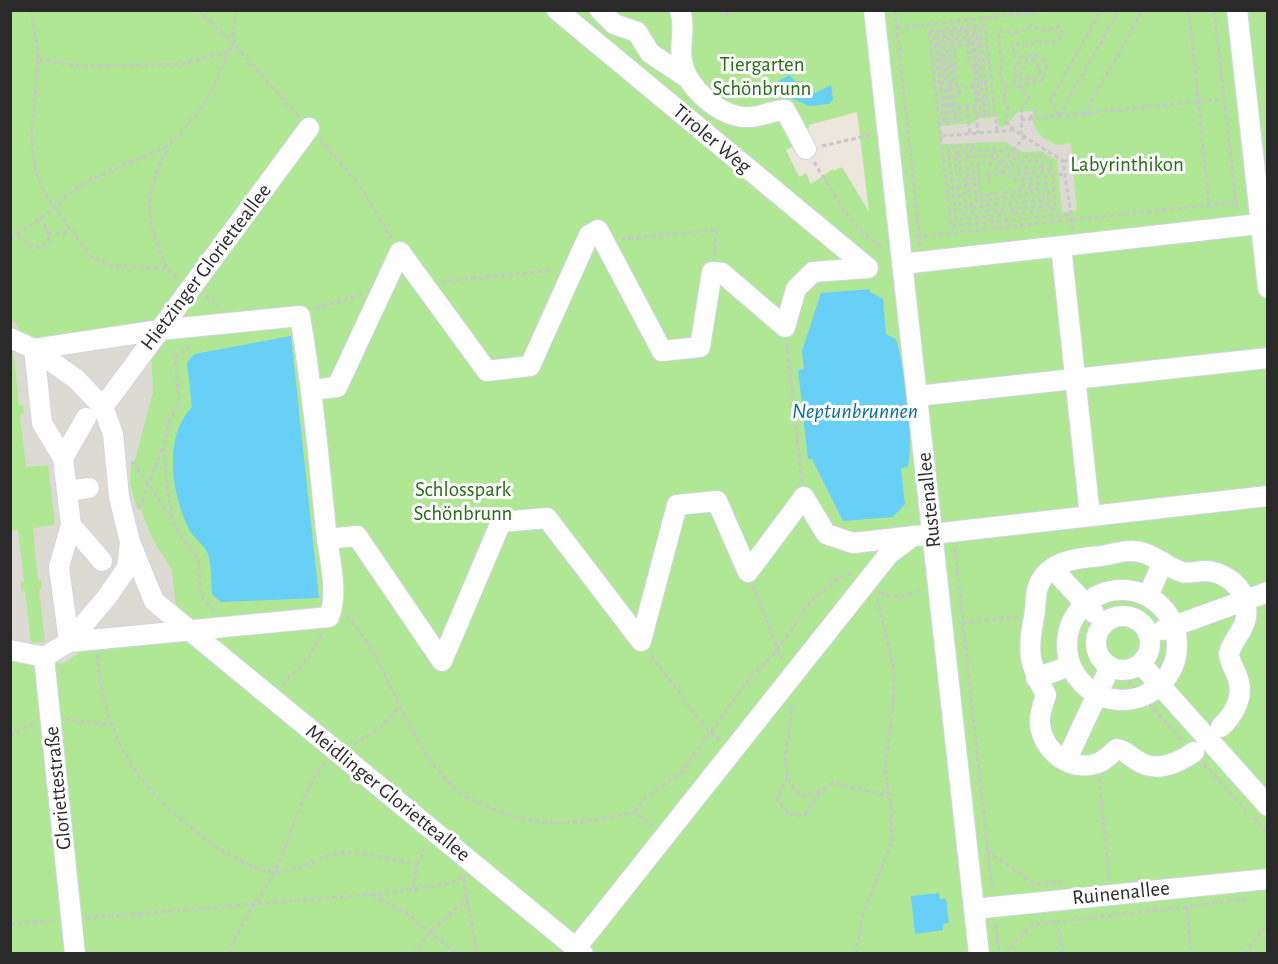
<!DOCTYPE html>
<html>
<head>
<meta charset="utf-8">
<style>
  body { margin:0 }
  #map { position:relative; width:1278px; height:964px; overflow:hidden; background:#ede6dc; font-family:"Alegreya Sans",sans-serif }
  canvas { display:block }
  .frame { position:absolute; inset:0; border:12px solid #2a2a2a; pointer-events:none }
</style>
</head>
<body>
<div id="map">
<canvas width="1278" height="964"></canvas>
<div class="frame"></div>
</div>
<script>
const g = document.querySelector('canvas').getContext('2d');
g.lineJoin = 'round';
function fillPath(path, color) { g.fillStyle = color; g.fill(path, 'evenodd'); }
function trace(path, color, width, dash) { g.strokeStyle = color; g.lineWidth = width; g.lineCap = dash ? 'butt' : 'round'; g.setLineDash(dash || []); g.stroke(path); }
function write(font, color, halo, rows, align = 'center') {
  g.font = font + ' "Alegreya Sans",sans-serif'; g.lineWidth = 6; g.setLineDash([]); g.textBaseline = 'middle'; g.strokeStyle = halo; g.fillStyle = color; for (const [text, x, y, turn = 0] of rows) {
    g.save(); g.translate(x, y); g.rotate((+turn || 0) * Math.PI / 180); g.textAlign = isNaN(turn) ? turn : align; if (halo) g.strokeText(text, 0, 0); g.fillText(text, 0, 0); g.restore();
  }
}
const green = new Path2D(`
  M10,11H1267V953H11ZM857,112L869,212L842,167L834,171L833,169L811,184L806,173L799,177L786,150L807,139L809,125Z`);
const plaza = new Path2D(`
  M1033,111V123L1042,137L1057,145L1071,143L1077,211L1062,212L1057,160L1041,151L1022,152L1005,142L942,144L940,126L975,123L974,119L997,117L999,127H1004L1018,112Z
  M14,320L20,332L33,338L174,324L151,351L153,392L135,460L131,462L130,484L137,509L141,510L152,538L172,570L176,609L199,629L86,648L64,663L11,660L10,530H18L24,581L21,582V591H25L31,643L45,642L39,589H42L41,580H38L33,528L55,525L48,465L26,467L20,415L24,414L23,405H19L13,350H11V323Z`);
const water = new Path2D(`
  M789,75L807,92L815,93L831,85L833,99L829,104L809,106L780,93L776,88L778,81Z
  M870,289V292L883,299L886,334L896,339C904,364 915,442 908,466L901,469L905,504L893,517L843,521L812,459H808L798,370L804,369L802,351L821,293Z
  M291,336L319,598L221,602L212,594C211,581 212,563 207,552C204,545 194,538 190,531C172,496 162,438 192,407L187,363L194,354Z
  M939,893L940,899H946L949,923L943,924V930L915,934L911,896Z`);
const path = new Path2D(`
  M198,10L233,43L299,117
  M720,10L725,15L731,10
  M895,10L920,245
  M1189,10L1209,205
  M1214,10L1237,210
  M897,28L1052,10
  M39,59L78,66L183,64L228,51
  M971,84L978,83L981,108L975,109L978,133
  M957,88L954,50L960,49
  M962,92L955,93L956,107L977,105L975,87L951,89L953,111L960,110L961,121L944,123L934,33L980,29L989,115L979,116V112H985L981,79H975L971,40L946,43L949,82H946L942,40L973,37L978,76H981L977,33L938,37L947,119L957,118V114L950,115L947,86L953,85L950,46L968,45L969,64
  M967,106L970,134
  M1084,115L1143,10
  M1059,116L1119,10
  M1059,116L1051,100L1101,10
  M1030,119L1036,109
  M1021,120L1224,99
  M1014,130L1006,122L1008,108L1003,99L1006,88L1000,75C1003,66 1000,43 998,34L1001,31L1017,33L1031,26L1045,31L1058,26L1063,33C1059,44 1047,45 1038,41L1028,46L1018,44L1013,47L1015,57C1030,56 1039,50 1047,67L1041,81L1025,84L1020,88
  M997,131L985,25L929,31L951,226L1071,214
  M1021,135L1022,109L1030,97L1015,84V64L1032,59L1041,69L1036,78L1020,79L1021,68H1025
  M942,136L1014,130L1063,161L1073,229
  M320,139L361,187L391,238
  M822,146L871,135
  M1013,151L1024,137
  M959,152L961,176
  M1063,161L1110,159
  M814,162L845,212L861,232L884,249
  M972,163L974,179L957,180L955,153L999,149L1003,152L1007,147L1022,157L1041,155L1050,162L1051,170L1018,174L988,155
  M968,179L966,157L997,155L1005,161L1009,155L1021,162L1039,161L1045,167L1020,169L1011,163L1008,167
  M952,182L948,147L972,145L976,151
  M990,183L988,174L1000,175L1003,172
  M958,186L961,214L1005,209L1004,203H1010L1012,214L1056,209L1053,182L1020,186V191L1003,192L1004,198L977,201L975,184L980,183
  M1032,190L1033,201
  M964,191L966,208L999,204
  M998,193L981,195L978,163L988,162L1016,180L1065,174
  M1010,197L1026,195V190L1048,188L1050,205L1011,209
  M1015,203L1044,200L1043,194H1038
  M971,207L969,185L953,187L956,220L1006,214
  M48,234L72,232
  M17,235L31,246L41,248L49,241L48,232L41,218
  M916,237L1236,202
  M10,239L55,208C18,156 36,118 38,61C39,44 31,28 32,10
  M621,239L717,230L714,256
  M166,268C146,217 142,197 169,147
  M177,278L166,268L112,266L90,256L55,208L69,194L91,179L169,146L200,110L212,89L233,43L235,10
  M441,282L554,270
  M205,296L219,307
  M315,309L363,294
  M787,343L802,483
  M190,345L175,358L179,403L168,424L164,446L167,488L174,523L182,538L198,557L201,596L215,611
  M133,462L171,518
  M139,508L163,447
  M955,548L992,891
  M753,585L782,660
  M879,592C893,600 907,596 921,590
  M346,616C369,638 384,674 398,702C414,734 431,769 459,792C465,797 473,800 480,803C532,830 579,825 635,812L652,827
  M962,623L1018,617
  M97,655C105,741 140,793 210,842C225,853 257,872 275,872C299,872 318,856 341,853C365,851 394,860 417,865L413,888
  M651,655L699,720L720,741
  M1123,675L1183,741
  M282,685L308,659L322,634
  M791,704C793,738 772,769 801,796L821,791L833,783L889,796
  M65,719L111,725
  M10,736L35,723
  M354,745L380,728L400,706
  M1204,764L1246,810
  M787,777L777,799L788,814L804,816L821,791
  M1099,778L1109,879
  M635,812L647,796L681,773L751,676L771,658L813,599L838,578L852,573
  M1253,817L1268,834
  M987,851L1034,884L1066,881
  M417,865L426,845
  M463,878L477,954
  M372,895L405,912L457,954
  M1187,908L1191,954
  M86,918L387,893L446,884L464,877
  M10,924L56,920
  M996,924L999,954
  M229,954C239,923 259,900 274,872C293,837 299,794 325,763
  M413,954L431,931L468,898
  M856,954L862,916L892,841L891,806L885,770L894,696V670L877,597
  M1004,954L1033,924L1058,922
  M1062,954L1058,922L1248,899
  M1244,954L1268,923`);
const minor = new Path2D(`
  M557,10L868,268
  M600,10L614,24L637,32L650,53L689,79
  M680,10C686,28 679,43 682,61C686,88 722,119 749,117C762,117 773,110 785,110L806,149
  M874,10L979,954
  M1237,10L1268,288
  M1061,246L1090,516
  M902,264L1268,223
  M300,316C312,387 319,459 326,531C329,557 339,593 329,617L69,642L59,567L71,525L63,458L42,423L34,349L160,330Z
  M10,338L34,349L76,379L103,407L113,434L119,497L130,542L127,568L107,597L69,642L44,657
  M312,390L337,387L400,252L487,371L530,366L589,235L598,230L662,351L700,347L712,272L722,273L785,327L796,289L813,272L868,268
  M917,396L1268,358
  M103,407L309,128
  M63,458L86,418
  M67,491L89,488
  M71,525L102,561
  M327,539L357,536L442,661L501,522L547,518L641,641L677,505L717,501L748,572L804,497L826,534L853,543L1268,496
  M130,542L154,601L583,954
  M1053,569L1094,613
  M1067 645a55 55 0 1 1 110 0a55 55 0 1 1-110 0Z
  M1148,596L1163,562
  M1096 643a27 27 0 1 1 54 0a27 27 0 1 1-54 0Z
  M1163,630L1268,592
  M10,650L44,657
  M44,657L75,954
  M1141,664L1268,806
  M1036,678L1070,666
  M1194,752C1178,763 1156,773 1138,761C1130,757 1127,751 1117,749C1110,754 1106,760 1098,763C1071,773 1042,751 1040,723C1039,714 1043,704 1046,695C1029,664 1027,652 1034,617C1036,609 1035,599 1037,590C1045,561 1076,558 1101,556C1111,555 1122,550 1132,551C1152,551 1164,567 1182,572C1190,574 1197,571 1205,571C1221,571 1239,583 1244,598C1253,626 1235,633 1229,653C1229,661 1232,664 1235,671C1246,693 1237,711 1221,727
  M1066,761L1110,667
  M974,909L1268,879
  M576,948L889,554L912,537`);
const parkNames = [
  ["Tiergarten",762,65],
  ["Schönbrunn",762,89],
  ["Labyrinthikon",1127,165],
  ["Schlosspark",463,490],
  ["Schönbrunn",463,514]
];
const streetNames = [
  ["Tiroler Weg",712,139,40],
  ["Hietzinger Glorietteallee",206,267,-53],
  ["Rustenallee",929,500,-96],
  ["Gloriettestraße",58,788,-96],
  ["Meidlinger Glorietteallee",388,793,39],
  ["Ruinenallee",1121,893,-6]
];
const waterNames = [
  ["Neptunbrunnen",855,411]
];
fillPath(green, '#b0e795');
fillPath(plaza, '#ddd9d3');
fillPath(water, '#68cff6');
trace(minor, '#d1d4e4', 22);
trace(path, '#c8c8c8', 3, [4.5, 3]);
trace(minor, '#fff', 20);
write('21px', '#276c16', '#fff', parkNames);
write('21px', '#2a2a2a', '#fff', streetNames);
write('italic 22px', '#056ca3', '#fff', waterNames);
</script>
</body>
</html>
